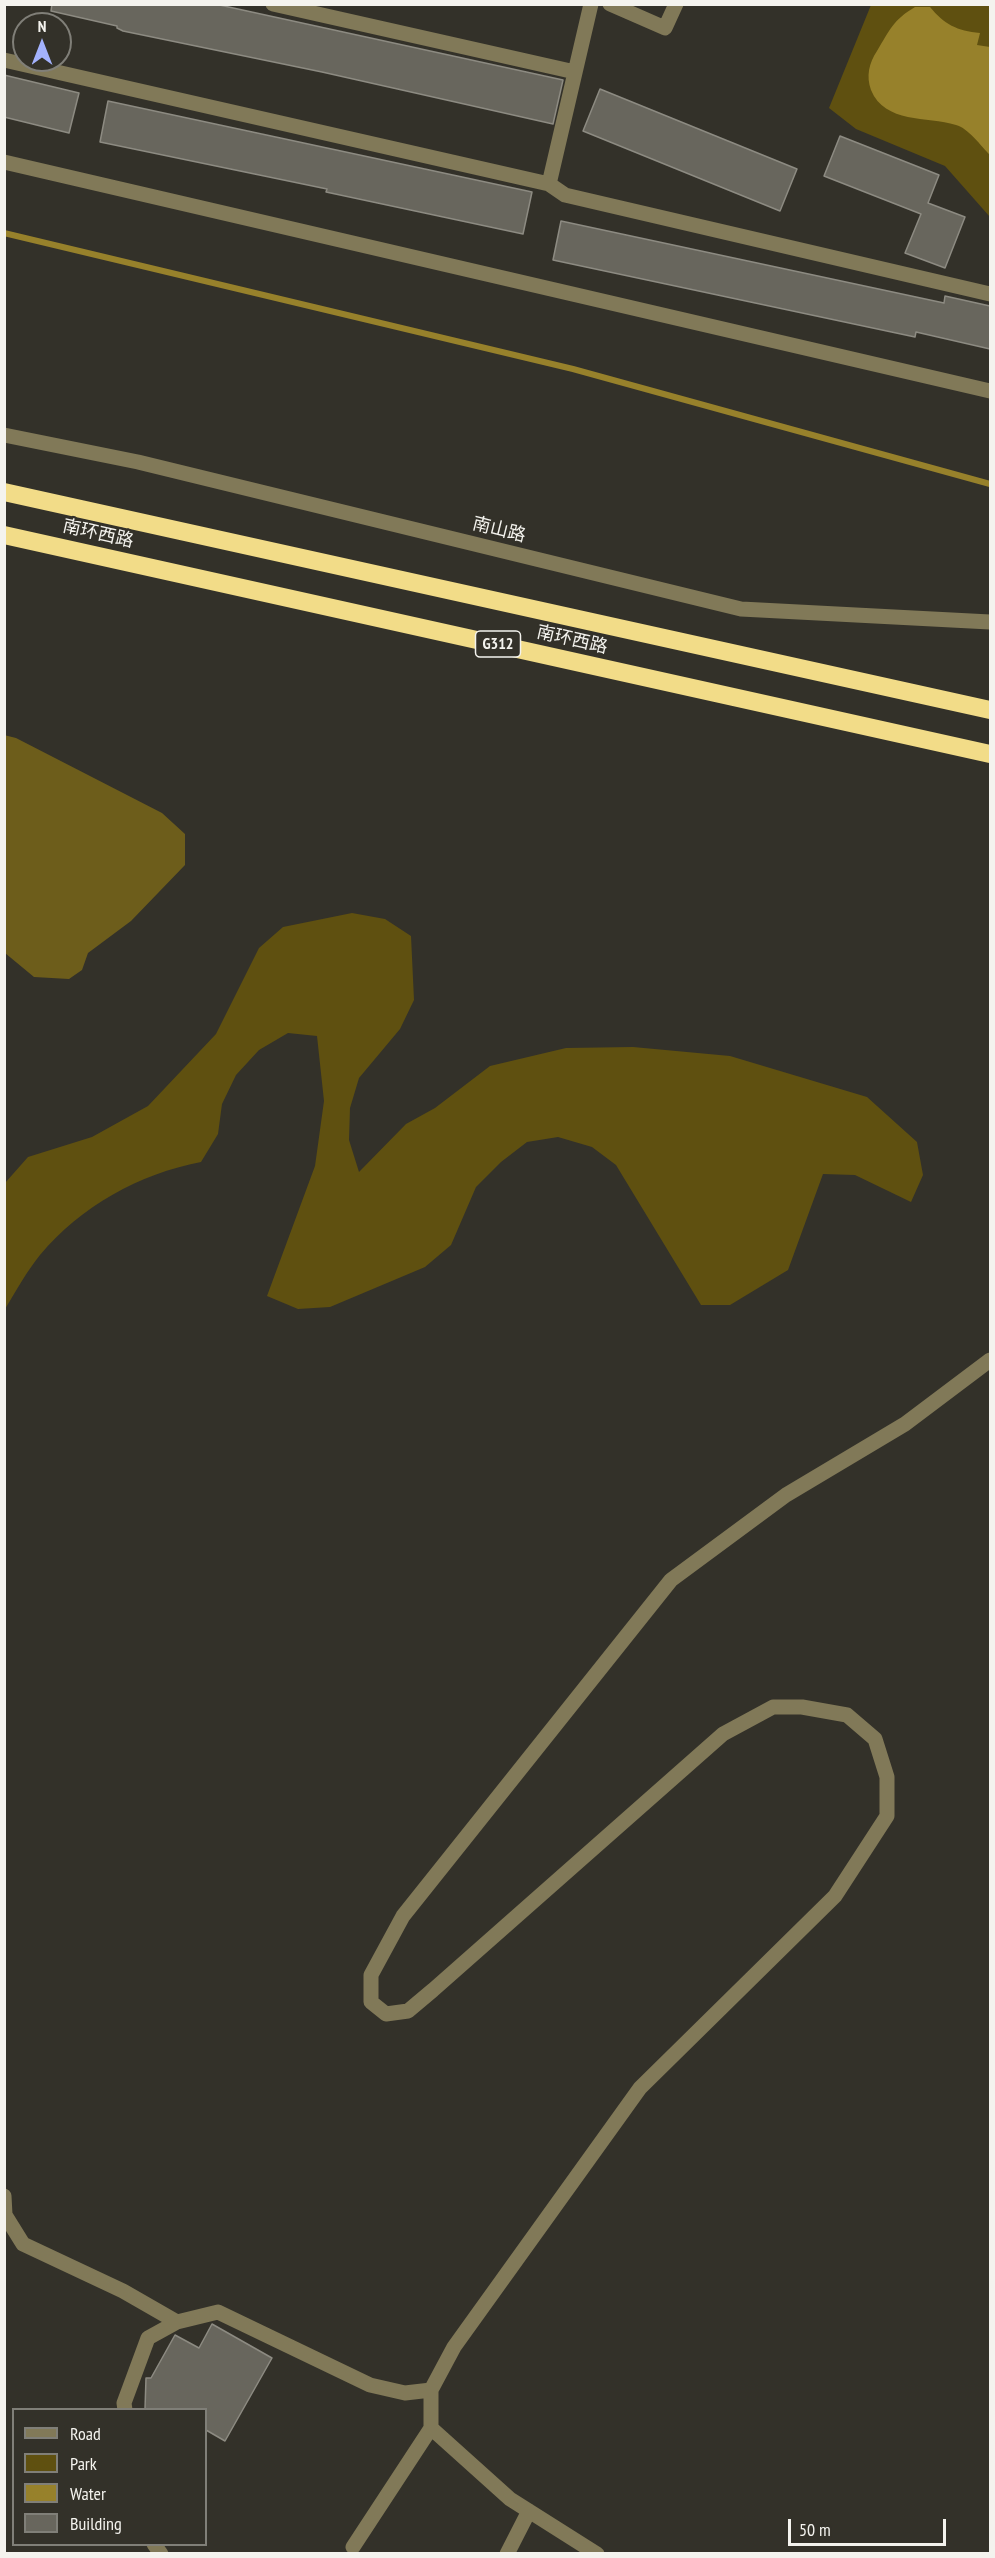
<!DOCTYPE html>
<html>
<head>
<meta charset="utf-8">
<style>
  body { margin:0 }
  #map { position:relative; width:995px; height:2558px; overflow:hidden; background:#333129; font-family:"PT Sans Narrow",sans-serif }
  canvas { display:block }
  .frame { position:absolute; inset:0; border:6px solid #f4f3ee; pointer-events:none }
  .legend { position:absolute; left:12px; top:2408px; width:195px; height:138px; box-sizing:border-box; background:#333129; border:2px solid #807f78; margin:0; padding:8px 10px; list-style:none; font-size:18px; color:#f4f3ee }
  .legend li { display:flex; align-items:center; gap:12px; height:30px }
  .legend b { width:30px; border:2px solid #807f78 }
  .north { position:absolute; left:12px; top:12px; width:60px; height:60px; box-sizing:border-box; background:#333129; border:2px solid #807f78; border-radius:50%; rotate:0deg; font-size:16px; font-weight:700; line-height:24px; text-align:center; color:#f4f3ee }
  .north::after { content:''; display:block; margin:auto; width:21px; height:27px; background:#a3b2fd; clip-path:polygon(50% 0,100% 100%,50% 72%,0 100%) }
  .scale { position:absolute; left:788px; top:2519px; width:158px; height:27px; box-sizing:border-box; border:3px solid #f4f3ee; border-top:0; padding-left:8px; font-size:18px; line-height:21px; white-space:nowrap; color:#f4f3ee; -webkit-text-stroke:4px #333129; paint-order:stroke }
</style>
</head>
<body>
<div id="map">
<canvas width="995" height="2558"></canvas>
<div class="frame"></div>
<ul class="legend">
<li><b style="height:8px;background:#817958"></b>Road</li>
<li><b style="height:16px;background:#5f5010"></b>Park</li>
<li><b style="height:16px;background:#97812b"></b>Water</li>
<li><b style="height:16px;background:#68665d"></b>Building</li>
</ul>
<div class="north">N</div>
<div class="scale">50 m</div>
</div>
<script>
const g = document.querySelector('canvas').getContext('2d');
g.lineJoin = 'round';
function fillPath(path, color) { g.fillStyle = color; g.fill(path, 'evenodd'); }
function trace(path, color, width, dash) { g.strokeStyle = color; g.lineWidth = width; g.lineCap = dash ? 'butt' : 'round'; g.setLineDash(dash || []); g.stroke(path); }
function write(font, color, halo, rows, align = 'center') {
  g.font = font + ' "PT Sans Narrow","Noto Sans SC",sans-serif'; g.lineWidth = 4.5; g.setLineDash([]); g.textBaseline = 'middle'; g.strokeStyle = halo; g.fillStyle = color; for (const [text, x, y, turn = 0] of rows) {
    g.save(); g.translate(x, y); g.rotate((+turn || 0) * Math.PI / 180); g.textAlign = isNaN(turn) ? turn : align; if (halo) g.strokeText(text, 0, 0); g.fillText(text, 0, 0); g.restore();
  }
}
const green = new Path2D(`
  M871,5H990V217L945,166L856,129L829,108Z
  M352,913L385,919L411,936L414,1000L400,1029L359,1078L350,1108L349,1140L359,1172L406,1124L435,1108L490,1066L566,1048L633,1047L730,1056L867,1097L917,1142L923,1175L911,1202L855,1175L823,1174L788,1270L730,1305H701L616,1165L592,1147L558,1137L527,1142L501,1162L476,1187L451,1245L425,1267L330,1307L298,1309L267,1296L315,1166L324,1101L317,1036L288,1033L259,1050L236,1075L222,1104L218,1134L201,1162C139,1174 81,1206 40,1255C27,1271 16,1291 5,1309V1183L28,1157L92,1137L148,1106L216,1034L259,948L283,927Z`);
const forest = new Path2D(`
  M4,735L16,738L162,813L185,834V865L131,921L88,953L82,970L69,979L34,977L5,953Z`);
const water = new Path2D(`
  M915,7H930C944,24 957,31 980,33L977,45L990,47V155C981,146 968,128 956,125C927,116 885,124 871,90C866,76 869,63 877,51C890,30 893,20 915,7Z`);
const stream = new Path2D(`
  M4,233L573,369L990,484`);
const building = new Path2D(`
  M52,4H215L563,80L553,124L322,72L123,31L117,28V26L51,11Z
  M4,75L79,93L69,133L4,117Z
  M600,89L797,169L780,211L583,131Z
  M108,101L532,192L523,234L326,192L327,189L100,142Z
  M840,136L939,175L928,203L965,217L945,268L905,253L921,214L824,176Z
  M561,221L944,303L945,296L990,306V349L916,332L915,337L553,260Z
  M212,2324L272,2358L225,2441L206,2430V2409H145L146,2378H151L175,2335L199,2348Z`);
const minor = new Path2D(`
  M273,4L575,72
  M610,4L665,28L676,4
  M4,60L549,184L591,4
  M4,162L990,391
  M549,184L565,195L990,294
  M4,435L138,462L741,609L990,622
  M4,2196L5,2215L23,2244L123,2291L177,2322
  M431,2390V2428L510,2499L597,2554
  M125,2410L124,2403L148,2338L177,2322L218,2312L370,2385L405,2393L431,2390L454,2347L640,2088L835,1896L887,1816V1777L875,1739L847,1715L802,1707H773L723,1734L433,1990L408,2011L386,2014L371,2002V1975L403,1916L671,1580L786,1495L905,1424L990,1360
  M154,2544L161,2554
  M353,2547L431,2428
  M507,2554L529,2511`);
const highway = new Path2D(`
  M4,492L990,710
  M4,535L990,754`);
const shields = [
  [498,644,45]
];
const shieldNames = [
  ["G312",498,644]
];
const streetNames = [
  ["南山路",499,530,14],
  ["南环西路",98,534,13],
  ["南环西路",572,640,13]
];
fillPath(green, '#5f5010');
fillPath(forest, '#6d5d1b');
fillPath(water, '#97812b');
trace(stream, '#97812b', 6);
fillPath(building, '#68665d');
trace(building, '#8d8b82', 1.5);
trace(minor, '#817958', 15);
trace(highway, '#f2dc88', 18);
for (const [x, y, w] of shields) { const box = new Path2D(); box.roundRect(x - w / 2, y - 13, w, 26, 4.5); g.fillStyle = '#333129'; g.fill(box); trace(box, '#f4f3ee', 1.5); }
write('bold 16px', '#f4f3ee', null, shieldNames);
write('18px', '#f4f3ee', '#333129', streetNames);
</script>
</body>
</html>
